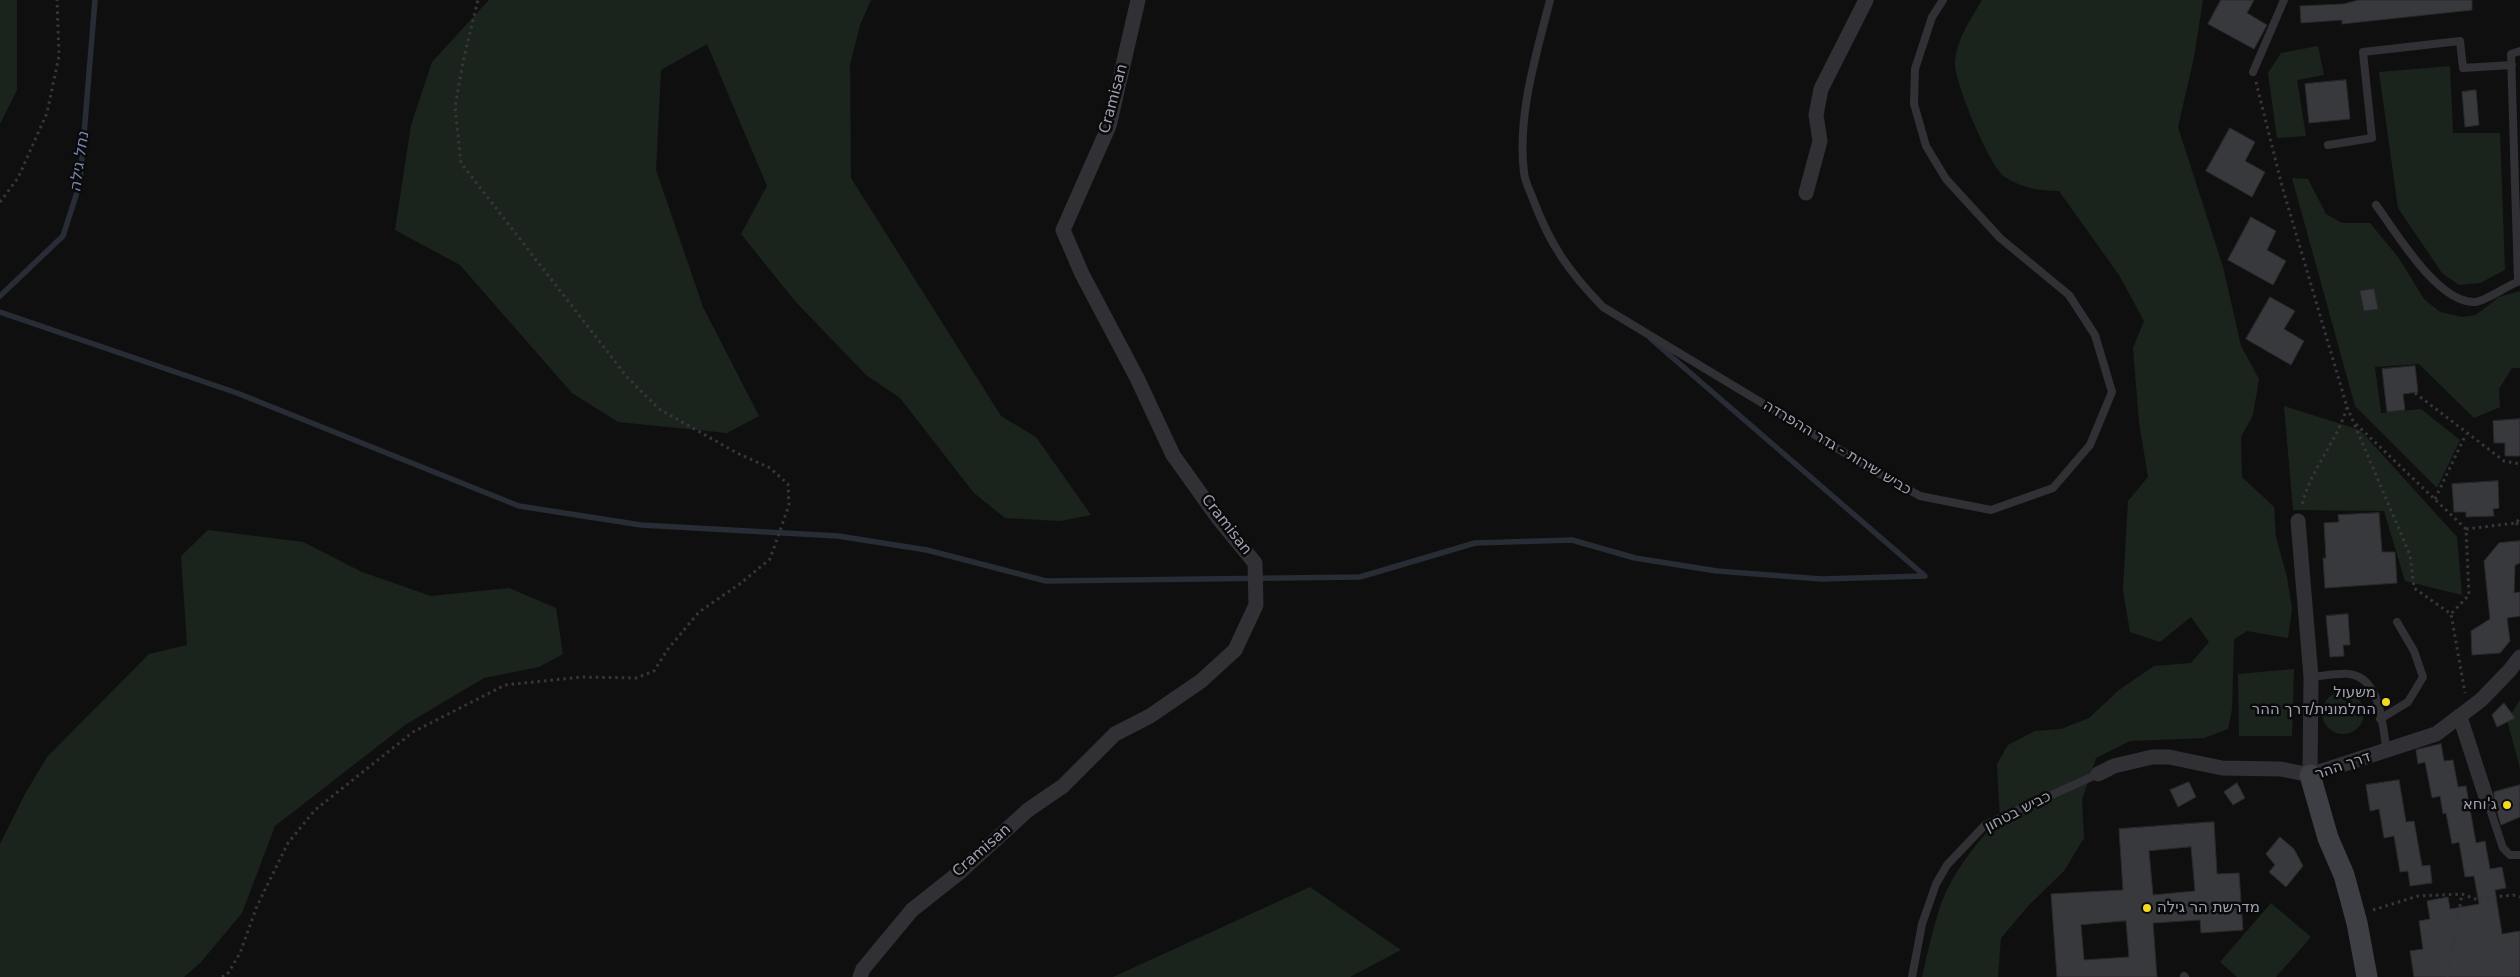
<!DOCTYPE html>
<html>
<head>
<meta charset="utf-8">
<style>
  body { margin:0 }
  canvas { display:block; background:#0f0f10 }
</style>
</head>
<body>
<canvas width="2520" height="977"></canvas>
<script>
const g = document.querySelector('canvas').getContext('2d');
g.lineJoin = 'round';
function fillPath(path, color) { g.fillStyle = color; g.fill(path, 'evenodd'); }
function trace(path, color, width, dash) { g.strokeStyle = color; g.lineWidth = width; g.lineCap = dash ? 'butt' : 'round'; g.setLineDash(dash || []); g.stroke(path); }
function write(font, color, halo, rows, align = 'center') {
  g.font = font + ' "DejaVu Sans",Heebo,sans-serif'; g.lineWidth = 5; g.setLineDash([]); g.textBaseline = 'middle'; g.strokeStyle = halo; g.fillStyle = color; for (const [text, x, y, turn = 0] of rows) {
    g.save(); g.translate(x, y); g.rotate((+turn || 0) * Math.PI / 180); g.textAlign = isNaN(turn) ? turn : align; if (halo) g.strokeText(text, 0, 0); g.fillText(text, 0, 0); g.restore();
  }
}
const green = new Path2D(`
  M0,0H17V90L0,124Z
  M489,0H871L860,25L850,65L851,178L1001,416L1036,437L1091,515L1060,521L1005,518L974,493L900,398L866,375L795,301L741,234L767,186L707,44L661,70L656,170L703,307L759,416L727,433L618,422L572,393L460,265L395,230L411,125L432,62Z
  M1982,0H2203L2194,57L2178,127L2223,267L2241,346L2259,379L2253,415L2241,437L2242,477L2274,507L2276,537L2287,577L2292,609L2288,638L2247,631L2234,639L2232,709L2228,729L2204,738L2130,741L2096,758L2082,800L2084,838L2064,871L2028,906L2001,938L1998,977H1922C1927,955 1932,932 1939,910C1950,876 1975,844 2000,818L1997,764L2008,745L2035,731L2061,729L2089,718L2119,690L2154,666L2191,663L2209,642L2191,617L2160,642L2130,632L2123,590L2128,501L2148,477L2139,422L2133,348L2144,321L2119,275L2059,191C2039,191 2022,188 2005,177C1990,168 1954,81 1955,63C1956,40 1971,19 1982,0Z
  M2318,46L2324,75L2297,80L2306,136L2277,138L2268,73L2281,53Z
  M2450,66L2453,133H2500L2505,270L2480,283L2459,285L2442,273L2398,208L2379,72Z
  M2292,178L2308,179L2326,214L2342,223H2370L2398,257L2424,299L2440,312L2463,317L2476,315L2499,297L2520,291V368H2512L2499,389L2500,407L2474,418L2419,364L2375,367L2381,413L2421,409L2460,440L2437,488L2355,406Z
  M2284,406L2360,430L2457,537L2462,595L2405,581L2384,511L2293,510Z
  M208,530L303,542L362,572L431,596L509,588L556,608L563,654L539,667L484,678L405,725L275,826L242,913L201,962L184,977H0V844L25,794L47,757L149,654L187,645L181,556Z
  M2294,669L2292,736H2239L2238,674Z
  M2322 713a21 21 0 1 1 42 0a21 21 0 1 1-42 0Z
  M2520,700V768L2507,720Z
  M1310,887L1401,950L1350,977H1113Z
  M2271,903L2311,937L2276,977H2237L2220,962Z`);
const stream = new Path2D(`
  M0,296L63,236L80,183L95,0
  M0,312L237,393L519,506L641,525L838,536L927,550L1046,581L1360,577L1475,543L1572,540L1635,558L1717,571L1822,579L1925,576L1651,339`);
const building = new Path2D(`
  M2221,0H2254L2247,13L2267,25L2254,49L2208,24Z
  M2359,0H2472V10L2342,24V20L2301,23L2300,6L2343,4Z
  M2346,80L2350,119L2309,123L2305,84Z
  M2476,90L2479,125L2465,127L2462,92Z
  M2230,128L2255,142L2245,161L2265,172L2252,197L2206,171Z
  M2251,217L2276,231L2267,250L2286,261L2273,285L2228,260Z
  M2374,289L2378,309L2364,311L2360,291Z
  M2270,297L2295,311L2284,329L2304,341L2291,365L2246,339Z
  M2415,366L2418,392L2403,394L2405,410L2387,412L2382,369Z
  M2520,419V456H2505V443H2494L2493,421Z
  M2498,481L2499,508L2493,509L2494,516L2466,517V512H2454L2452,484Z
  M2379,513L2382,552H2395L2397,583L2325,588L2323,558H2326L2324,523L2339,522L2338,515Z
  M2520,541V563L2515,565L2514,593L2520,592V616L2507,618L2510,641L2500,653L2472,655L2471,631L2490,619L2484,561L2499,543Z
  M2348,614L2350,645H2343L2344,656L2330,657L2326,616Z
  M2504,703L2515,718L2497,727L2492,715Z
  M2441,744L2444,761L2453,760L2458,787L2466,786L2476,843L2485,841L2490,869L2502,867L2506,888L2495,890L2502,934L2520,931V977H2414L2410,951L2423,949L2419,921L2430,919L2427,901L2448,897L2450,909L2479,904L2474,876L2465,877L2459,842L2452,844L2446,813L2443,814L2440,796L2432,798L2425,762L2418,764L2416,750Z
  M2399,780L2406,822L2414,821L2422,866L2430,865L2432,883L2410,886L2408,871L2400,872L2394,836L2384,838L2379,809L2370,811L2366,785Z
  M2189,782L2196,797L2178,807L2170,790Z
  M2237,783L2245,798L2233,805L2224,792Z
  M2520,785V817L2501,825L2494,802V792Z
  M2214,822L2217,874L2239,873L2243,930L2201,933L2200,920L2153,923L2157,977H2057L2051,894L2123,890L2119,829ZM2191,847L2195,891L2153,895L2149,851ZM2126,921L2129,957L2084,960L2081,925Z
  M2280,837L2294,849L2303,866L2286,887L2269,872L2275,865L2266,854Z`);
const path = new Path2D(`
  M2256,82L2282,186L2347,407C2337,442 2310,470 2302,505
  M0,202L18,178L47,113L59,56L57,0
  M2415,393L2504,461L2520,464
  M2347,407L2410,555L2414,588L2451,614L2465,693
  M2356,424L2466,529L2469,595L2451,614
  M2435,499L2466,434
  M2516,523L2520,526
  M2466,529L2516,523L2520,518
  M2373,910L2418,896L2462,894L2475,899L2513,895L2520,897
  M222,977L227,975L240,953L257,906L288,843L315,810L413,732L505,685L582,677L636,678L654,671L668,649L699,612L741,583L770,559L789,505L788,484L770,468L737,453L659,409L627,377L461,163L455,107L464,57L478,0
  M2447,977L2462,894`);
const lane = new Path2D(`
  M1550,0C1536,56 1517,115 1524,173C1525,182 1530,191 1533,199C1550,245 1569,272 1603,307L1878,473L1920,496L1991,510L2053,488L2090,445L2112,392L2095,335L2069,295L2000,238L1946,179L1926,146L1914,104L1915,69L1932,17L1943,0
  M2253,72L2284,0
  M2328,145L2372,138L2363,52L2460,41L2463,68L2512,65
  M2376,205C2396,232 2438,304 2475,302C2487,301 2507,285 2520,281
  M2518,281L2511,54L2520,51
  M2311,677C2323,676 2337,673 2349,674C2382,678 2382,727 2387,752
  M2380,719L2408,702L2423,677L2414,651L2397,622
  M2486,797L2503,848L2510,855H2520
  M2184,976L2185,977
  M1912,977L1922,924L1936,884L1947,865L1985,825L2098,774`);
const street = new Path2D(`
  M1806,193L1820,141L1816,115L1821,89L1866,0
  M2298,521L2311,677L2310,775
  M2460,717L2486,797
  M2098,774L2114,766L2152,757H2169L2222,768L2281,769L2310,775L2436,734L2481,700L2510,670L2520,657
  M860,977L863,969L912,910L960,872L1028,810L1063,786L1115,734L1150,716L1201,681L1235,650L1256,605L1255,563L1218,518L1173,455L1137,378L1082,274L1063,230L1109,126L1138,0`);
const secondary = new Path2D(`
  M2310,775L2328,838L2344,875L2357,923L2367,977`);
const markers = [
  [2386,702,5,"#f4d923"],
  [2507,805,5,"#f4d923"],
  [2147,908,5,"#f4d923"]
];
const streetNames = [
  ["Cramisan",1114,99,-75],
  ["כביש שירות - גדר ההפרדה",1837,448,31],
  ["Cramisan",1226,525,52],
  ["דרך ההר",2343,766,-19],
  ["כביש בטחון",2018,812,-27],
  ["Cramisan",982,851,-41]
];
const poiNames = [
  ["משעול",2376,693],
  ["החלמונית/דרך ההר",2376,710],
  ["ג'וחא",2497,805],
  ["מדרשת הר גילה",2157,908,"left"]
];
const waterNames = [
  ["נחל גילה",80,162,-82]
];
fillPath(green, '#1b231d');
trace(stream, '#272c35', 5.5);
fillPath(building, '#38393d');
trace(building, '#29292c', 1);
trace(path, '#36363c', 3, [2.5, 4]);
trace(lane, '#303035', 8);
trace(street, '#303035', 15);
trace(secondary, '#3e3e45', 21);
for (const [x, y, r, color] of markers) { const dot = new Path2D(); dot.arc(x, y, r, 0, 2 * Math.PI); g.fillStyle = color; g.fill(dot); trace(dot, '#0a0a0b', 2); }
write('15px', '#9fa1b1', '#0a0a0b', streetNames);
write('15px', '#9fa1b1', '#0a0a0b', poiNames, 'right');
write('italic 16px', '#7587ae', '#0a0a0b', waterNames);
</script>
</body>
</html>
